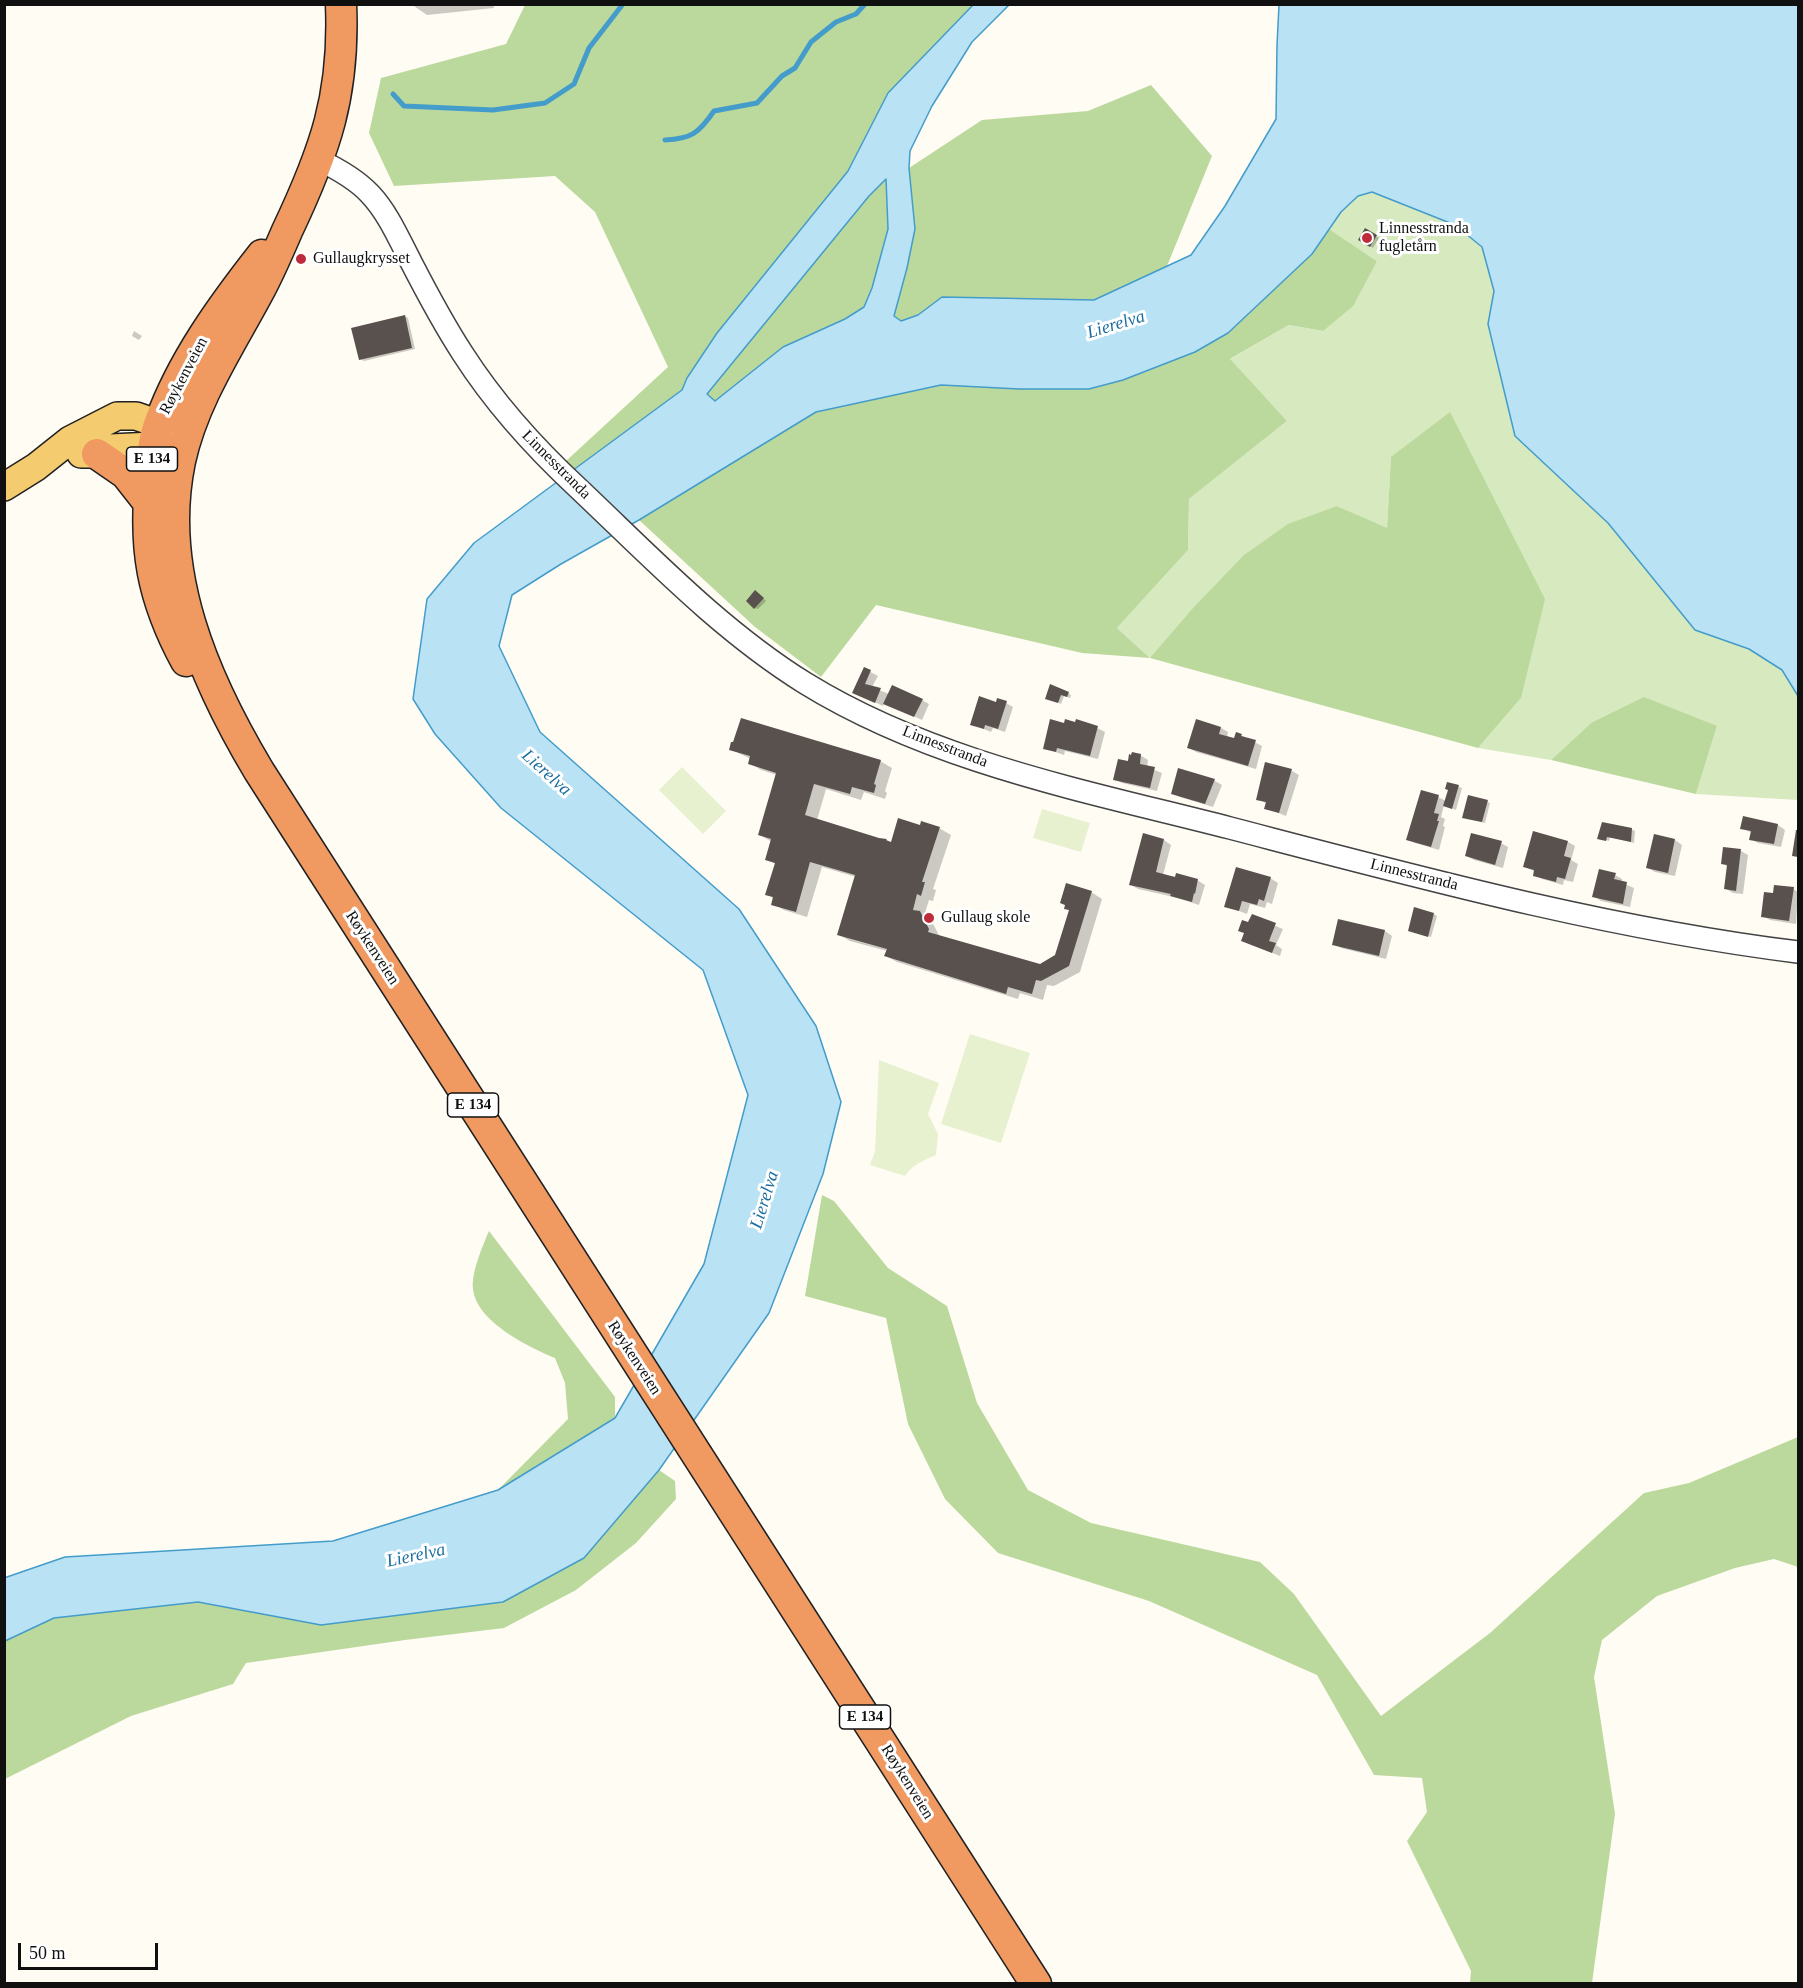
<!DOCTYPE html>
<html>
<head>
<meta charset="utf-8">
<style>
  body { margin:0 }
  #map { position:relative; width:1803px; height:1988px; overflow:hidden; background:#fffcf4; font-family:Georgia,serif }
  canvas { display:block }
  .frame { position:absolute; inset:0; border:6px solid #101010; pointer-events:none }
  .scale { position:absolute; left:18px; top:1943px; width:140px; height:27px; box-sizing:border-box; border:3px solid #101010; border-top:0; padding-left:8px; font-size:18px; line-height:21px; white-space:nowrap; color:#101010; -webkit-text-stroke:4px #fff; paint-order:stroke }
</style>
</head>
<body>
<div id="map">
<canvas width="1803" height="1988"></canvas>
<div class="frame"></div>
<div class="scale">50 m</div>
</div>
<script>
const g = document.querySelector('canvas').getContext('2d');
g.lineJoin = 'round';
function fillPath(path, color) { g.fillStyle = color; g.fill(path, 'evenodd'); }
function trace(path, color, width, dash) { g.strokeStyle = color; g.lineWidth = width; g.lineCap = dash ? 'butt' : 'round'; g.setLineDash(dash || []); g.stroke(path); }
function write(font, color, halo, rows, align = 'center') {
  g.font = font + ' Georgia,serif'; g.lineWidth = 6; g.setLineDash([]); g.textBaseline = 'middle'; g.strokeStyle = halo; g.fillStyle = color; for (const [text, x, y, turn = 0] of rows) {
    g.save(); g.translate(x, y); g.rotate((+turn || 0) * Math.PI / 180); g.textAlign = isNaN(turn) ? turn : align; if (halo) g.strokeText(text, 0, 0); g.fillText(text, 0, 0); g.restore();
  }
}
const green = new Path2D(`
  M1372,192L1455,225L1482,247L1494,291L1488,324L1515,436L1608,523L1695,630L1749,649L1782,670L1798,696V800L1696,794L1717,726L1591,723L1551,760L1478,748L1521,698L1391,457L1387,529L1337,506L1150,658L1117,628L1188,550L1189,499L1287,421L1229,360L1289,325L1323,331L1377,261L1329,229L1341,212L1358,196Z`);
const forest = new Path2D(`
  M525,5H973L888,93L848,171L717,333L687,378L682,390L574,470L566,461L668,367L595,212L555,176L394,186L369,133L381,78L506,44Z
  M1151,85L1212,156L1167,266L1094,300L942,297L918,315L901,321L894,316L907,268L915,229L909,168L982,120L1088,111Z
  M886,178L888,229L872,288L864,307L845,319L783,347L715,401L707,394L869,196Z
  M1329,229L1377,261L1353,306L1323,331L1289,325L1230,359L1287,421L1189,499L1188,550L1117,628L1150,658L1194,607L1244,555L1288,524L1337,506L1387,528L1391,457L1450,412L1545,599L1521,698L1478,748L1150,658L1082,653L876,605L821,677L755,627L639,520L816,412L941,385L1019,389H1089L1123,380L1195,352L1228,333L1312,254Z
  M1644,697L1717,726L1696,794L1551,760L1591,723Z
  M822,1195L834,1201L888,1268L947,1306L977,1403L1028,1490L1091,1523L1260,1562L1294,1594L1381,1716L1490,1633L1644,1493L1689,1483L1798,1437V1567L1774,1559L1735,1568L1657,1596L1602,1640L1594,1677L1615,1814L1592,1983H1470L1471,1971L1407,1841L1427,1812L1422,1778L1374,1775L1317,1675L1149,1601L998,1553L945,1499L908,1424L886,1318L805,1296Z
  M489,1231L615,1397V1418L498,1490L568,1419L565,1383L555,1358C528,1347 476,1321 473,1289C471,1273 483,1245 489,1231Z
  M659,1470L675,1481L676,1499L636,1543L576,1590L504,1628L405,1640L246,1663L233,1684L131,1716L5,1779L4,1641L54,1618L198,1602L321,1625L584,1558Z`);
const pitch = new Path2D(`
  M682,767L726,811L703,834L659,790Z
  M1042,809L1090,823L1081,852L1033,838Z
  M970,1034L1030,1053L1001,1143L941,1124Z
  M879,1060L939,1083L928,1114L938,1134L936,1155C924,1160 912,1165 905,1176L870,1165L875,1151Z`);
const water = new Path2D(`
  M973,5H1009L972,42L932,106L910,151L909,168L915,229L907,268L894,316L901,321L918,315L942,297L1094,300L1191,255L1225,206L1276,119L1277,45L1279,5H1798V696L1782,670L1749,649L1695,630L1608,523L1515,436L1488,324L1494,291L1482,247L1455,225L1372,192L1358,196L1341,212L1312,254L1228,333L1195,352L1123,380L1089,389H1019L941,385L816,412L639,520L561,564L512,595L499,646L540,732L739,909L816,1026L841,1102L823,1174L769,1313L659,1470L584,1558L503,1602L321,1625L198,1602L54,1618L5,1641L4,1578L65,1557L333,1541L498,1490L615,1418L704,1264L748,1095L703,970L501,808L435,734L413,699L427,599L474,543L682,390L687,378L717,333L848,171L888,93ZM886,179L888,229L872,288L864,307L845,319L783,347L715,401L707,394L869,196Z`);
const shadow = new Path2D(`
  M411,4H493L494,8L427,15Z
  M1366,230L1379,238L1373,248L1360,239Z
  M405,316L408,318L415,349L364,361L360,359Z
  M134,331L142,336L139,340L132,336Z
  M759,594L766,601L758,609L755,608Z
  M865,669L878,676L872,687L889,694L922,700L929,704L922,720L884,703L883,706L862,696Z
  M1068,693L1071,695L1070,698L1064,696L1061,704L1047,698Z
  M997,703H1006L1013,707L1005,732L993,728L991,732L972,724Z
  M1197,721L1221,728L1228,732L1227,737L1235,740L1241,735L1262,746L1256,769L1196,752L1189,748Z
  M1065,725L1097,728L1105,732L1098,759L1065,751L1064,755L1044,748Z
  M730,749L880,761L892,768L885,791L887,793L885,799L864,792L861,800L826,789L817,820L892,844L921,826L939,828L951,835L933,889L936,890L933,901L929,900L924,916L931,920L940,937L1040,965L1057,956L1091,892L1102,899L1080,972L1054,986L1047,985L1043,1000L1020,993L1018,999L897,962L886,956L887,951L850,941L839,935L856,877L822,867L807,917L784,910L773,904L774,899L767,894L776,864L767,859L772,842L760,835L777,775L761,770L750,763L751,759Z
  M1140,755L1148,760L1147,767L1162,773L1157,791L1122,783L1115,779L1129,763Z
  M1266,764L1292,771L1299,775L1286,816L1266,808L1267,804L1258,799Z
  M1179,770L1215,781L1222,785L1213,807L1180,797L1172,793Z
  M1448,783L1462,788L1456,810L1444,805L1441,817L1445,819L1443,826L1445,827L1439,850L1415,843L1407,839L1438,797L1446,801L1449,790Z
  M1487,802L1490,803L1485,823L1467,819Z
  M1778,825L1785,830L1781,847L1758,843L1751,839L1752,833L1742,828Z
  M1631,829L1635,831L1634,843L1610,837L1609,841L1599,838Z
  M1534,833L1568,842L1575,846L1571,860L1578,864L1573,882L1564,880L1563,885L1542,879L1535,875L1536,872L1525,867Z
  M1144,835L1164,840L1171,845L1163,875L1197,880L1205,885L1199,905L1174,897L1138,889L1131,885Z
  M1675,840L1682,845L1675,876L1655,872L1648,868Z
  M1501,843L1508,847L1503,868L1474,860L1467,856Z
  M1741,851L1748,855L1743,894L1733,893L1726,889L1728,867L1722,863Z
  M1615,875L1622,879V883L1634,888L1630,907L1601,901L1594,896Z
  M1270,878L1278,883L1272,904L1267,902L1265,908L1250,904L1247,914L1226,906Z
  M1793,889L1798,892L1796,924L1770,920L1763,916L1775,895Z
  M1434,914L1437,916L1431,937L1413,932Z
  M1252,916L1283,929L1276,945L1282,949L1280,956L1250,944L1249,924Z
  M1385,931L1392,936L1386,959L1341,948L1334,944Z`);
const stream = new Path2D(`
  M393,94L404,106L493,110L545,103L574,84L589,48L623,4
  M665,140C691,139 699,133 714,111L757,103L782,76L795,68L811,42L836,22L856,14L865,4`);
const building = new Path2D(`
  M1365,228L1377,235L1370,247L1358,240Z
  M405,315L412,348L359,360L351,328Z
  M755,590L764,598L754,609L746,601Z
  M864,667L871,670L865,684L881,688L875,703L852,693Z
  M1050,684L1069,692L1067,697L1061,695L1058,703L1045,699Z
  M892,685L923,699L914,717L883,704Z
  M979,696L996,702L997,698L1007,701L998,729L985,725L984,729L970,725Z
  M741,718L881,760L874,784L876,785L874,793L852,787L850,794L814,784L805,815L879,838L887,839L886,840L891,842L898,818L920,825L921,821L940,827L922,882H925L921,896L917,894L913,910L920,911L929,929L928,932L1040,964L1055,955L1069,910L1064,909L1065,905L1060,903L1066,883L1092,891L1069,966L1041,981L1036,980L1032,994L1008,987L1006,994L884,956L887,949L837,935L855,875L810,862L796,912L771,905L773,897L765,895L775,863L765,860L771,839L758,835L776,773L748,764L750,756L729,750L731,742H733Z
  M1050,719L1064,723L1065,719L1075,722L1076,719L1098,726L1090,756L1057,748L1056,752L1043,749Z
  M1196,719L1221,727L1219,734L1234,738L1236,732L1242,734L1241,736L1256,740L1248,766L1187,748Z
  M1132,752L1141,754L1140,764L1155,767L1150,788L1113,780L1118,759L1128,761L1129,754L1131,755Z
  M1265,762L1292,769L1279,813L1264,809L1266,802L1256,800Z
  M1178,768L1215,779L1205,804L1171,794Z
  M1447,782L1459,785L1452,809L1443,806L1448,790L1445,789Z
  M1421,790L1439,795L1434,813L1439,814L1437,821H1439L1431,847L1406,840Z
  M1468,795L1488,800L1482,822L1462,818Z
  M1743,816L1778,824L1774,844L1749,840L1751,831L1740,829Z
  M1602,822L1632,828L1631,842L1607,837L1606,841L1597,839Z
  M1796,830H1798V857L1792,856Z
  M1533,831L1568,841L1564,856L1571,858L1565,879L1557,877L1556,882L1533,876L1534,870L1523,867Z
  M1143,833L1164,839L1156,872L1175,877L1176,873L1198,879L1195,894L1194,893L1192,902L1170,896L1171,894L1129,885Z
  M1471,833L1502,841L1495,865L1465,856Z
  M1654,834L1675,839L1668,873L1646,868Z
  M1723,847L1741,849L1736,891L1724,889L1727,865L1721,864Z
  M1236,867L1271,877L1264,901L1259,899L1257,905L1242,901L1239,911L1224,907Z
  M1599,869L1616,873L1614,879L1627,882L1623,904L1592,897Z
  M1774,885L1794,887L1789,921L1761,917L1764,892L1773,893Z
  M1414,907L1434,913L1428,937L1408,931Z
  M1252,914L1276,923L1269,941L1276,943L1272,953L1241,941L1244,933L1238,931L1242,920L1248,922Z
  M1338,919L1385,930L1379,956L1332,945Z`);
const minor = new Path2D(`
  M319,160C338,169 356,179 370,194C388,213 399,239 411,262C427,293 444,325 463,354C495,404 535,448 578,488C650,556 720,630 805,683C933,762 1086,791 1230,828C1418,877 1605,928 1798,952`);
const major = new Path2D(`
  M81,454H97L111,448L173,445
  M4,487L36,467L70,440L117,416H136L159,424L177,438`);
const highway = new Path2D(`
  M341,4C345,95 325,151 287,231C278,252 269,273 258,293C229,347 193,401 180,461C157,572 204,679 259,771L1036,1984
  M97,454L126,474L148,502
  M186,661C152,598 143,548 151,476C152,458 153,439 160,422C182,361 222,306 262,255`);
const markers = [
  [1367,238,6,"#be2b3b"],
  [301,259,6,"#be2b3b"],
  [929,918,6,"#be2b3b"]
];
const shields = [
  [152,459,51],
  [473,1105,51],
  [865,1717,51]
];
const shieldNames = [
  ["E 134",152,459],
  ["E 134",473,1105],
  ["E 134",865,1717]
];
const poiNames = [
  ["Linnesstranda",1379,229],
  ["fugletårn",1379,247],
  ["Gullaugkrysset",313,259],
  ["Gullaug skole",941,918]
];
const streetNames = [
  ["Røykenveien",184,376,-62],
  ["Linnesstranda",556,465,45],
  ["Linnesstranda",945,747,21],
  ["Linnesstranda",1414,875,14],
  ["Røykenveien",372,948,57],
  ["Røykenveien",634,1358,57],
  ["Røykenveien",907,1782,58]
];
const waterNames = [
  ["Lierelva",1116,325,-17],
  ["Lierelva",546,773,42],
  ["Lierelva",765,1200,-73],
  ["Lierelva",416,1556,-12]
];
fillPath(green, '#d7e9be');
fillPath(forest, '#bcd99d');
fillPath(pitch, '#e7f1cf');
fillPath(water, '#bae2f5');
trace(water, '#439cca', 1.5);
fillPath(shadow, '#0003');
trace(stream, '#439cca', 5);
fillPath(building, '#59514d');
trace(minor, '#434343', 24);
trace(major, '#212121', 30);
trace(highway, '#212121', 33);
trace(minor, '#fff', 21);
trace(major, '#f4cc6f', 27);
trace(highway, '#f09a61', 30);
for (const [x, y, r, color] of markers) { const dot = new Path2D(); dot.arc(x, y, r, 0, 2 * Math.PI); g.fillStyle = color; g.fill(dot); trace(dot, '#fff', 2); }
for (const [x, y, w] of shields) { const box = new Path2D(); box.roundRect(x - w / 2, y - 12, w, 24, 4.5); g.fillStyle = '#fff'; g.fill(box); trace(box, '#101010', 1.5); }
write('bold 15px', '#101010', null, shieldNames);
write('16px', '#101010', '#fff', poiNames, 'left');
write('16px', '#101010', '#fff', streetNames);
write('italic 18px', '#1c6ea0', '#fff', waterNames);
</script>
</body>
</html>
